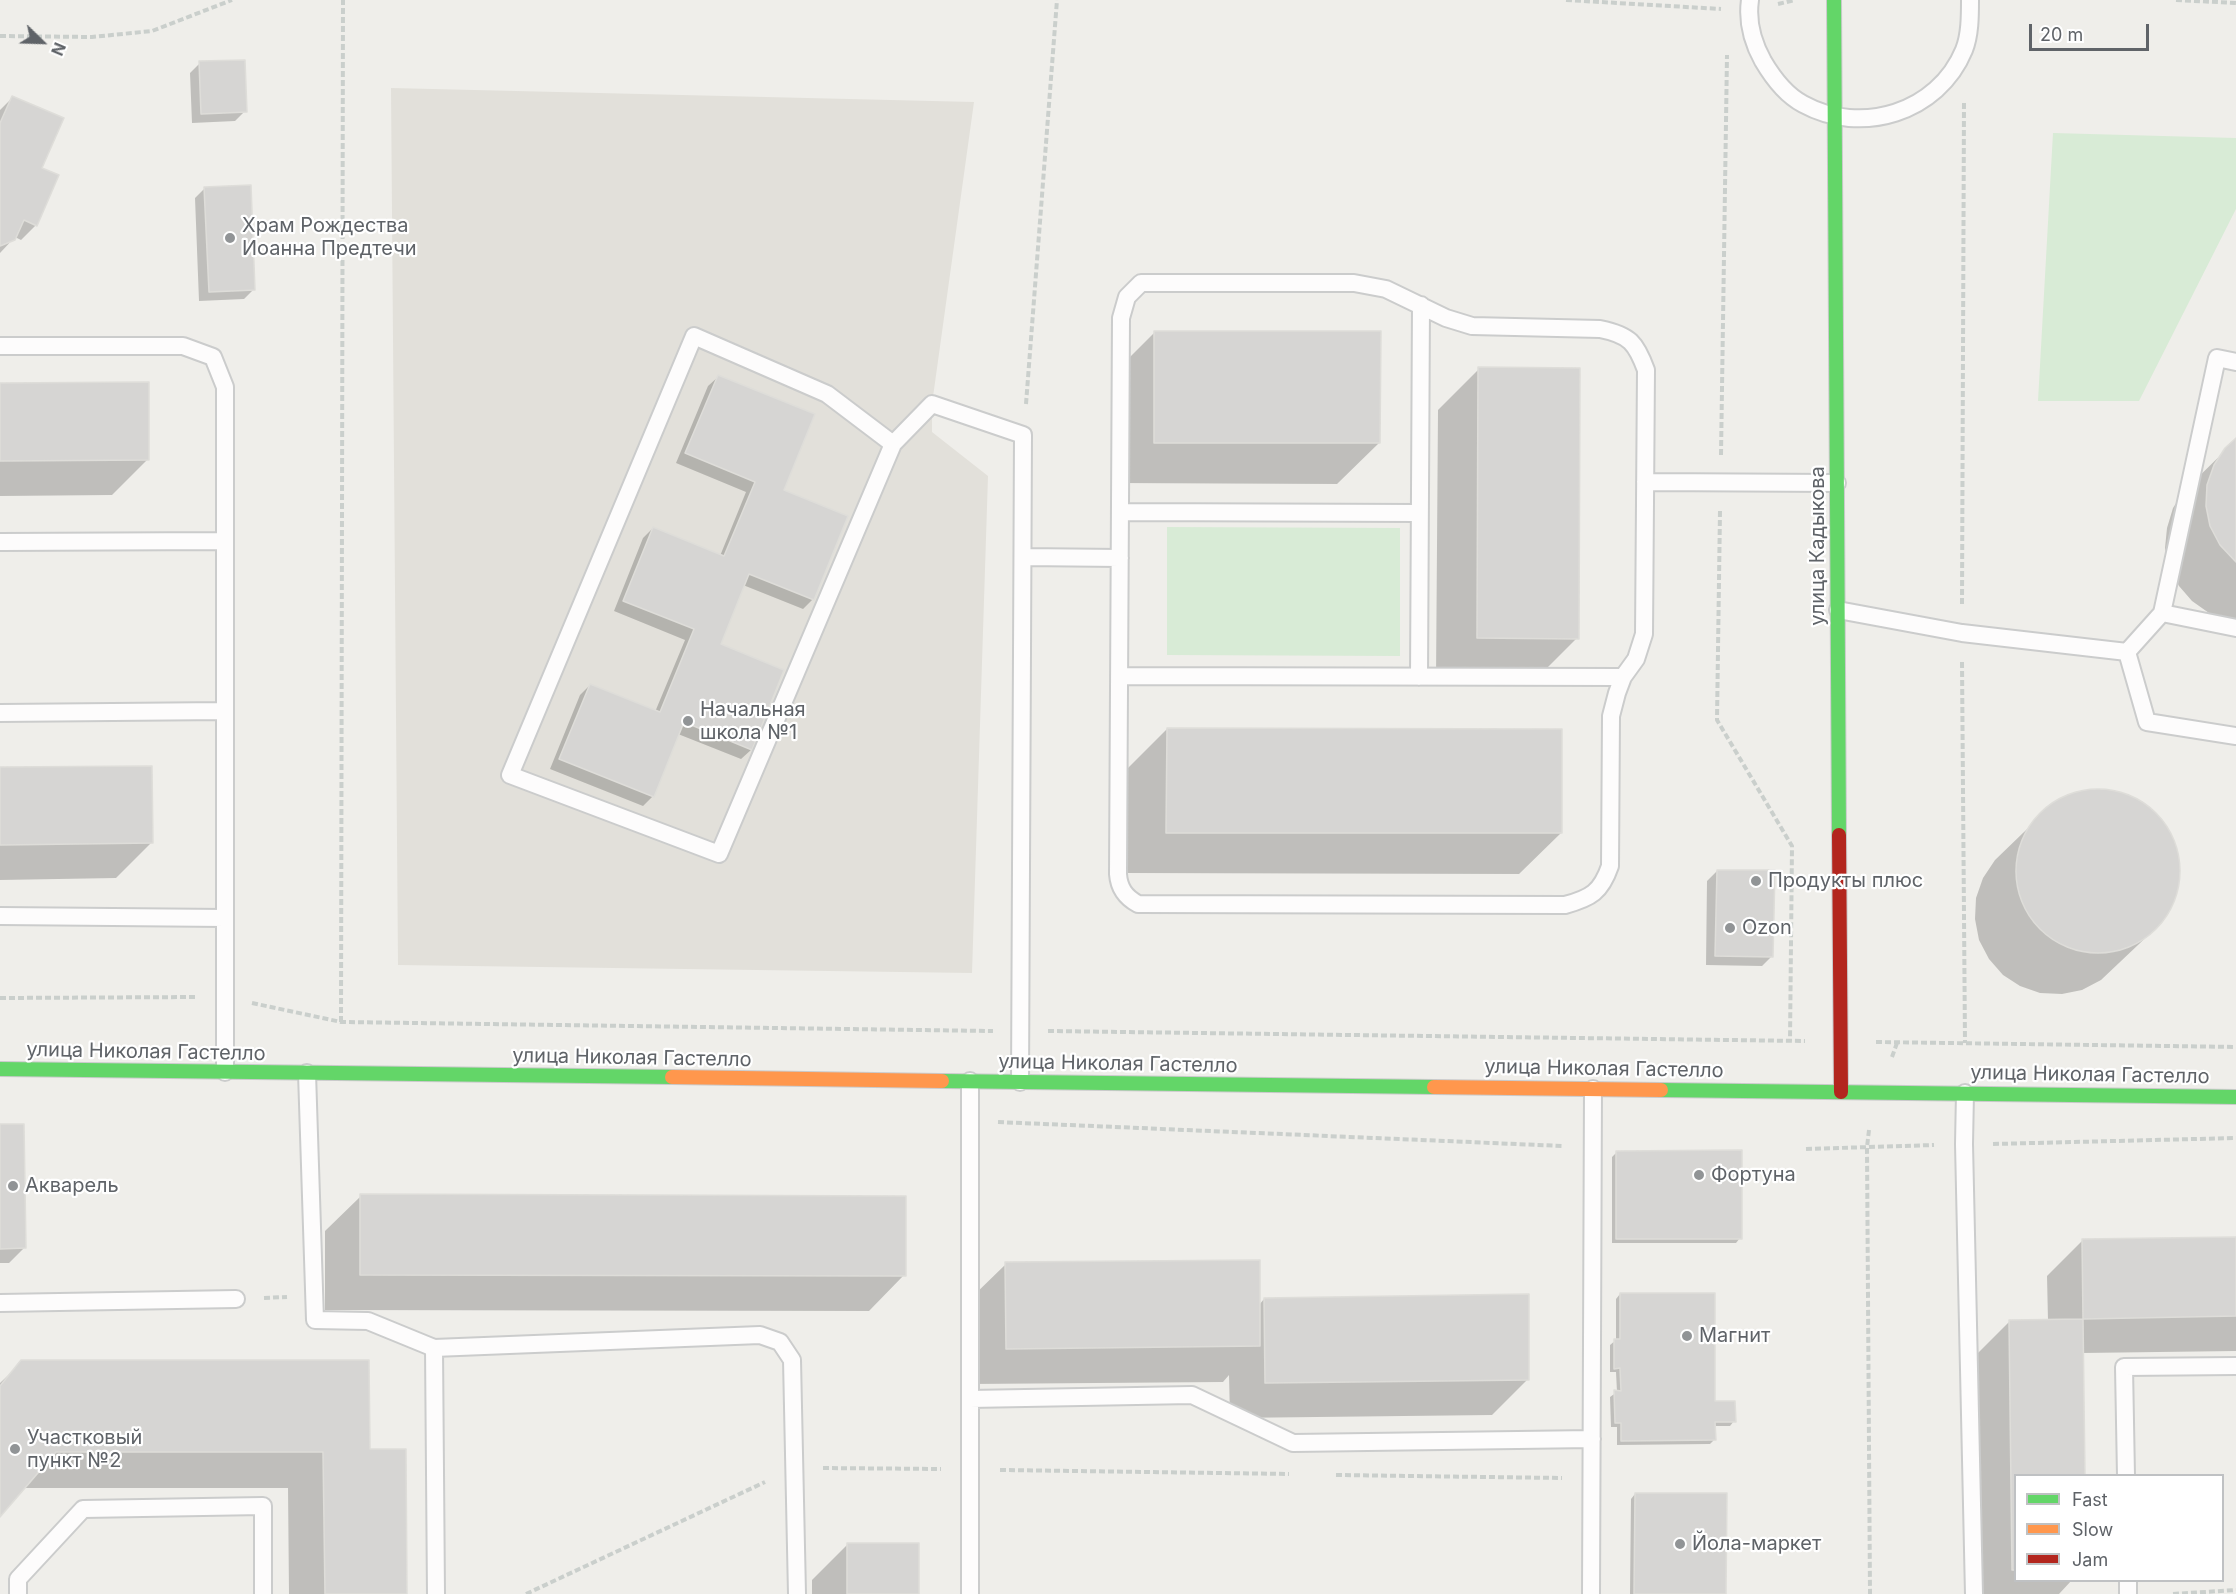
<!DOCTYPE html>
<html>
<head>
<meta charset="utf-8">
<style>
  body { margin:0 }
  #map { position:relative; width:2236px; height:1594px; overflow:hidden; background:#efeeea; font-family:Inter,sans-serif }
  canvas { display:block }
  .legend { position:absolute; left:2014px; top:1474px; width:210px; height:108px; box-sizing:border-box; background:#fff; border:2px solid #bfc1c3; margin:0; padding:8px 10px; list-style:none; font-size:18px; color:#5f6368 }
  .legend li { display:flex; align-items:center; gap:12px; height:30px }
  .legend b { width:30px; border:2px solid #bfc1c3 }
  .north { position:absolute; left:12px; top:12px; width:60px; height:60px; -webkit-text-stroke:4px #fff; paint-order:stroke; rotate:113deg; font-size:16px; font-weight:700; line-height:24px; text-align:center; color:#5f6368 }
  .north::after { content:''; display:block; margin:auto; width:21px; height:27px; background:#5f6368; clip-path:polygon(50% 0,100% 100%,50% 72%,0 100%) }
  .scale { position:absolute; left:2029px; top:24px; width:120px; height:27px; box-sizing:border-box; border:3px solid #5f6368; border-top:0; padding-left:8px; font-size:18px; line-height:21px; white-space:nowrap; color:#5f6368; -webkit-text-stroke:4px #fff; paint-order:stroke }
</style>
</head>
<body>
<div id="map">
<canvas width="2236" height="1594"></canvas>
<ul class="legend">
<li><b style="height:8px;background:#63d668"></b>Fast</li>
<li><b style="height:8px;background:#ff974d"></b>Slow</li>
<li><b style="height:8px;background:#b3261e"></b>Jam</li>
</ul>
<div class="north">N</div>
<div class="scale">20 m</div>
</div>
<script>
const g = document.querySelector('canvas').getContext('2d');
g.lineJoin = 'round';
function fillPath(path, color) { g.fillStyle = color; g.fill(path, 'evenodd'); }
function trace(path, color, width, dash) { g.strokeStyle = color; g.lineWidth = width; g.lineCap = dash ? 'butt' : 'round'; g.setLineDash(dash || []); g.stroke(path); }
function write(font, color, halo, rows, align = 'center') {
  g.font = font + ' Inter,sans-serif'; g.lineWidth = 4.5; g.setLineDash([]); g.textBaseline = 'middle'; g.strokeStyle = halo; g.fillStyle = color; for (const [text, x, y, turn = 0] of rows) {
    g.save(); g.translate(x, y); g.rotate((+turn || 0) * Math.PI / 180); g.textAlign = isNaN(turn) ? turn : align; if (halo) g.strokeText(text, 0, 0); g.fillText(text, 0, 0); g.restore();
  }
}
const education = new Path2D(`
  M391,88L974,102L932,404V432L988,476L972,973L398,965Z`);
const green = new Path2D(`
  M2053,133L2236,138V209L2139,401H2038Z
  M1167,527L1400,528V656L1167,655Z`);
const shadow = new Path2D(`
  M200,63L245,111L235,121L192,123L190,73Z
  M12,98L40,168L36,225L21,240L15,237L0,253V110Z
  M205,188L254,289L244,299L199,301L195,198Z
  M1155,332L1379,443L1337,484L1113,483L1114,373Z
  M1479,369L1577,638L1536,679H1436L1438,410Z
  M718,377L782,490L813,599L803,609L743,585L719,645L782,671L751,750L741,759L678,734L653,796L643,806L550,769L580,695L590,685L655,712L685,640L614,611L643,538L653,528L720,556L746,492L676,463L708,386Z
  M0,385L148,459L112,495L0,496Z
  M2236,440V620L2209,613L2192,601L2179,586L2169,568L2165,548L2167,528L2173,508L2184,491Z
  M1167,729L1561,833L1519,874L1126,873V770Z
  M0,769L151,843L116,878L0,880Z
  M2105,790L2123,794L2139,801L2154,813L2166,827L2174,843L2178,860L2179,878L2175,896L2168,912L2157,927L2101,980L2082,990L2062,994L2040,993L2020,986L2003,975L1989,959L1979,940L1975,919L1976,898L1983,878L1995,860L2053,804L2069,796L2086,791Z
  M1717,871L1772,956L1762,966L1706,965L1707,881Z
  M0,1126L24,1248L9,1263H0Z
  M1617,1152L1740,1238L1736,1243H1612V1157Z
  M361,1196L904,1275L869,1311L325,1310V1231Z
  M2236,1239V1351L2082,1353L2016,1476V1580H2072L2059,1594H1977L1974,1357L2010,1321H2048L2047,1276L2083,1240Z
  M1006,1264L1259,1305L1264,1299L1528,1379L1492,1415L1230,1418L1229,1375L1223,1382L971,1384L970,1299Z
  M1620,1294L1714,1402L1734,1421L1730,1426H1714V1440L1710,1444L1617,1445V1427H1611L1610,1397L1617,1392L1616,1372H1610V1345L1616,1340V1299Z
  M22,1362L369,1451L405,1594H289L288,1488H23L0,1515V1383Z
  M1635,1494L1724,1594H1630L1631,1499Z
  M848,1544L918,1594H812V1580Z`);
const building = new Path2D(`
  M245,60L247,112L201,114L199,61Z
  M12,96L64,118L42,168L59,175L37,226L24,220L15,240L0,246V123Z
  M251,185L255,290L209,292L204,187Z
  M1154,331H1381L1380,443H1154Z
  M1478,367L1580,368L1579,639L1477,638Z
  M718,375L815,414L784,490L848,516L814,600L749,574L721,644L784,670L752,750L684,722L654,797L559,759L590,684L660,712L694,629L623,601L653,527L724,556L755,482L685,453Z
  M149,382V460L0,461V383Z
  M2236,438V562L2220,545L2210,526L2206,506L2207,485L2214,465L2225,448Z
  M1167,728L1562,729V833H1166Z
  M152,766L153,843L0,845V767Z
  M2016 871a82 82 0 1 1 164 0a82 82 0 1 1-164 0Z
  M1717,870H1775L1773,957L1715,956Z
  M0,1124H24L26,1248L0,1249Z
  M1742,1150V1239H1616V1151Z
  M360,1194L906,1196V1276L360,1275Z
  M2236,1237V1316L2083,1319L2082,1239Z
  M1260,1260V1346L1006,1349L1005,1262Z
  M1620,1293H1715V1401H1735L1736,1422H1715L1716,1440L1621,1441V1423H1615L1614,1390L1621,1391L1620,1368L1614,1369V1339H1620Z
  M1529,1294V1380L1265,1383L1264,1298Z
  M2083,1319L2085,1476H2016V1570H2012L2009,1320Z
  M21,1360H369L370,1449H406L407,1594H325L323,1452H56L0,1517V1386Z
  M1635,1493H1727L1726,1594H1634Z
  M847,1543H919V1594H847Z`);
const path = new Path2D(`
  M1566,0L1721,9
  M2176,0L2236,3
  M1778,4L1795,0
  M0,36L92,37L152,31L232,0
  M1026,404L1057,0
  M1721,455L1727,55
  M1720,511L1717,720L1792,846L1790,1041
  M1962,604L1964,101
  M1962,662L1965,1043
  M0,998L197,997
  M252,1003L341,1022L993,1031
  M341,1022L343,0
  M1048,1031L1805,1041
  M1876,1042L2236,1047
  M1892,1057L1897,1043
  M998,1122L1563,1146
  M1869,1130L1867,1147L1870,1594
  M1993,1144L2236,1138
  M1806,1149L1934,1145
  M264,1298L287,1297
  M823,1468L941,1469
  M1000,1470L1289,1474
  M1336,1475L1562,1478
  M526,1594L765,1482
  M2173,1594L2236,1590`);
const lane = new Path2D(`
  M1750,0C1747,21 1753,43 1763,61C1773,78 1786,95 1803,104C1861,136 1938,113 1964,50C1970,35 1970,16 1970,0
  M1141,283H1354L1386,289L1446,318L1472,326L1600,329C1630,335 1636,343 1646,370L1644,634L1636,659L1623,677L1617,693L1611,716L1610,866C1601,892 1591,898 1565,905L1138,904C1125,897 1119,888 1118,874L1121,318L1127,297Z
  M0,346H183L213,357L225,387V1072
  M2236,362L2217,358L2162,613L2236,628
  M893,444L827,394L694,336L510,775L719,854L893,444L932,404L1023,435L1020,1082
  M1645,482L1837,483
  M1120,512L1419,513
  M0,542L224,541
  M1023,557L1120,558
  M1838,610L1962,633L2127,652
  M2162,613L2127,652L2147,722L2236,736
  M1119,676L1623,677
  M1419,677L1421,305
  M0,713L225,711
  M0,916L225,918
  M307,1073L315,1320L368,1321L434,1348L760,1335L780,1342L792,1360L797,1594
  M1965,1093L1964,1144L1974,1594
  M0,1303L236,1299
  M434,1348L436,1594
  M970,1399L1192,1395L1293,1443L1592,1439
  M2126,1476L2124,1367L2236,1366
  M2128,1580V1594
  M18,1594V1579L83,1509L263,1506V1594
  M970,1594V1081
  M1591,1594L1593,1089`);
const fast = new Path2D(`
  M1834,0L1839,835
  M0,1069L672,1077
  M942,1081L1434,1087
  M1661,1090L2236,1097`);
const slow = new Path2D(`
  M672,1077L942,1081
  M1434,1087L1661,1090`);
const jam = new Path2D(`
  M1839,835L1841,1092`);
const markers = [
  [230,238,6,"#919496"],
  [688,721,6,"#919496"],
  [1756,881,6,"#919496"],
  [1730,928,6,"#919496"],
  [1699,1175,6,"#919496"],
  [13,1186,6,"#919496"],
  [1687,1336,6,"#919496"],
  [15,1449,6,"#919496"],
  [1680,1544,6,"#919496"]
];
const poiNames = [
  ["Храм Рождества",242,226],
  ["Иоанна Предтечи",242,249],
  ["Начальная",700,710],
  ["школа №1",700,733],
  ["Продукты плюс",1768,881],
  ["Ozon",1742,928],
  ["Фортуна",1711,1175],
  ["Акварель",25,1186],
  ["Магнит",1699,1336],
  ["Участковый",27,1438],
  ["пункт №2",27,1461],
  ["Йола-маркет",1692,1544]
];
const streetNames = [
  ["улица Кадыкова",1818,546,-90],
  ["улица Николая Гастелло",146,1052,1],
  ["улица Николая Гастелло",632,1058,1],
  ["улица Николая Гастелло",1118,1064,1],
  ["улица Николая Гастелло",1604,1069,1],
  ["улица Николая Гастелло",2090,1075,1]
];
fillPath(education, '#e2e0da');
fillPath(green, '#d8ebd6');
fillPath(shadow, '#0003');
fillPath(building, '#d6d5d3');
trace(building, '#deddd9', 1.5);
trace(lane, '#cbcccc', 20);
trace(fast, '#cacacb', 16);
trace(slow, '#cacacb', 16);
trace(jam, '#cacacb', 16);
trace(path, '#cacfcc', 4, [6, 3]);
trace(lane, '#fdfcfc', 16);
trace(fast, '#63d668', 14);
trace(slow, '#ff974d', 14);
trace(jam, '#b3261e', 14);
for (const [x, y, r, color] of markers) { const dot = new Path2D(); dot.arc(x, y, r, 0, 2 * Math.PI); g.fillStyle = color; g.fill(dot); trace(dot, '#fff', 2); }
write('20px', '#5f6368', '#fff', poiNames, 'left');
write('20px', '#5f6368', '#fff', streetNames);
</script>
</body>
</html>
